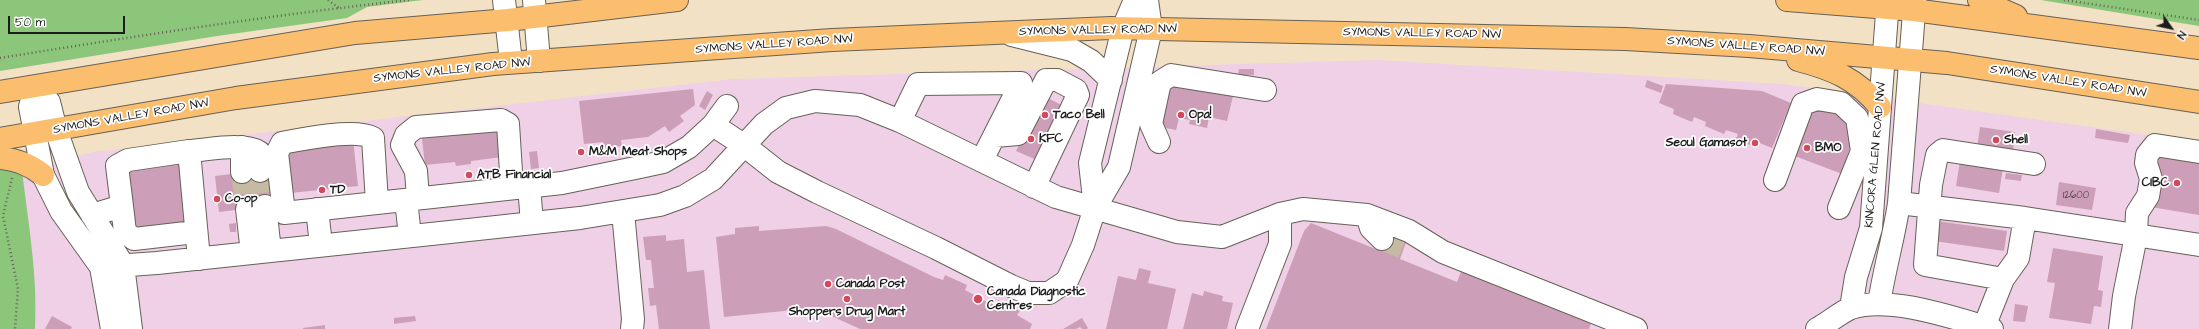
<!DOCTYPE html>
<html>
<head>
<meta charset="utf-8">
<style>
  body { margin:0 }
  #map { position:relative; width:2199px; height:329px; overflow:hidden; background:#f2e1c5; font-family:"Architects Daughter",sans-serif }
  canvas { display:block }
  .north { position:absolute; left:2151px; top:8px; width:40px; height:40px; -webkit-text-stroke:3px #fff; paint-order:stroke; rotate:124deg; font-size:11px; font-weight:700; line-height:16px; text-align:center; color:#1c1c1c }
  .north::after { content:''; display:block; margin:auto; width:14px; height:18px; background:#1c1c1c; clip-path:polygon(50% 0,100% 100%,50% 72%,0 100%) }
  .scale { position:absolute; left:8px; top:16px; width:117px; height:18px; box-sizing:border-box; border:2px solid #1c1c1c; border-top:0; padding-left:5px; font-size:12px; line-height:14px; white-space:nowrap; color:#1c1c1c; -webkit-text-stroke:3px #fff; paint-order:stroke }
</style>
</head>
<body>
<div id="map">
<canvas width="2199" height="329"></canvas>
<div class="north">N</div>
<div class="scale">50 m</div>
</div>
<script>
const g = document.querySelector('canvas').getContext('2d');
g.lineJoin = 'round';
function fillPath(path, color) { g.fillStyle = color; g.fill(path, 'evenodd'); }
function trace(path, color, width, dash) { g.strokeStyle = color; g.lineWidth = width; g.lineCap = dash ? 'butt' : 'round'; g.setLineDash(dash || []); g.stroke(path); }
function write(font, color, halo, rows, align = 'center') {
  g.font = font + ' "Architects Daughter",sans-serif'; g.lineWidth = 3.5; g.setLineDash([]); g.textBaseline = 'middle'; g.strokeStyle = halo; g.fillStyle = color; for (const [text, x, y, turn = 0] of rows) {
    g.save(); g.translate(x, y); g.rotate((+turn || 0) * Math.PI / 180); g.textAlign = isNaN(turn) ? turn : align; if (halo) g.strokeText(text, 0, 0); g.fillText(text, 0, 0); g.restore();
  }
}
const built = new Path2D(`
  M1378,60L1782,84L2199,142V329H35L36,308L33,267L22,170L93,152L733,79Z`);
const green = new Path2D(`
  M0,0H423L367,7L347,18L217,36L0,71Z
  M2041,0H2199V26Z
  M0,162L22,170C28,222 38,276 35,329H0Z`);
const building = new Path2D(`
  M1239,69H1254V75H1238Z
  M1647,80L1663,86L1661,93L1645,87Z
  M1186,84L1233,96L1227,121L1209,117L1207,128L1189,124L1190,120L1179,118L1176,130L1156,126L1166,85L1184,89Z
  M1666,84L1762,91L1791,103L1772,148L1757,142L1755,147L1736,139L1738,134L1726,130L1724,134L1705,126L1706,122L1694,117L1692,122L1673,114L1674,109L1659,103Z
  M693,89L695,105L680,116L684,121L669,132L665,126L648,137L621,140L622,146L604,148L603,142L584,144L579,101Z
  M707,91L713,95L705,110L699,106Z
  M1048,98L1065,107L1039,161L1016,151L1027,129Z
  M1819,106L1848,117L1853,140L1847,156L1852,158L1845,175L1792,155L1811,110Z
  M498,122L502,157L471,161V164L456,166L455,162L425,165L421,130Z
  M1980,127L2015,132L2013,153L1977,148Z
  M2096,129L2130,135L2128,143L2095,138Z
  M353,139L358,186L291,193L285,146Z
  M537,151L539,168L531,169L529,152Z
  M2160,152L2199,159V215L2151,207Z
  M179,158L186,226L135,231L128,163Z
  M1960,161L2003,168L1999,193L1956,186Z
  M273,169L277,205L219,212L215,176Z
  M2006,173L2022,175L2021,181L2005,179Z
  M2059,182L2096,188L2092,210L2056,205Z
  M1937,221L2007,231L2004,251L1934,241Z
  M236,223V232H230L229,224Z
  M1311,223L1378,250L1386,228L1408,237L1400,259L1457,282L1462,269L1592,321L1589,329H1266L1304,231Z
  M759,226V231L826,226L836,229L934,277L943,280L945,275L967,285L965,290L987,302L995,305L998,300L1020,311L1017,315L1032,324L1030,329H860L814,308L724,317L716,237L735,234V228Z
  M666,235V241L684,239L687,272L704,270L710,329H659L656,305L650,306L648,288H654L651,260H646L643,237Z
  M2053,248L2103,256L2098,290L2103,291L2101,307L2094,306L2091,324L2049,318L2055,283L2047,282Z
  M1139,268L1151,271L1148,283L1176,289L1167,329H1106L1118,276L1136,280Z
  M1204,291L1223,296L1222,301L1233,303L1227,329H1183L1192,293L1203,296Z
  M2015,304L2028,306L2025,322L2013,321Z
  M52,316L72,327L71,329H45Z
  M415,316L416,321L394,324V318Z
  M1082,318L1088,328L1087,329H1082L1080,327L1076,329H1063Z
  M325,325V329H303V328Z`);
const minorTunnel = new Path2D(`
  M260,171L265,206
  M242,172L247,209
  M1382,239L1404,248`);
const path = new Path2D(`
  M328,0L339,8
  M2064,0L2199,20
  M0,58C136,36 272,15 409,0
  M12,178L3,216L18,289L15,329`);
const minor = new Path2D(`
  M504,0L511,62
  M534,0L539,61
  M1012,35L1072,50L1091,61L1111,80
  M35,87L49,102L56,130L78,192L123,265L131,329
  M35,87L30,107L43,175L61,211L101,267L112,329
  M900,121L918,84L1021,83L982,160
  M713,125L727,106
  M995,136L1018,134L1046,80H1057L1076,90L1078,95L1034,187
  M1159,142L1151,124L1160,82L1171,75L1265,90
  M242,147V172
  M189,151C208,150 243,142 259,152L260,171
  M1775,180L1803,104L1817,99L1841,103L1857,118L1862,151L1839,208
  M529,186L532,223
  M418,198L416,171L402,145L406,135L416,127L501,120L508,124L512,188
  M406,200L410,236
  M377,203L373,138C356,128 302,139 282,143L277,153L284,213L562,183L640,167L663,162L689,147L713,125L745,146L778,172L817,192L936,248L1011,286L1028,293H1049L1067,281L1083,245L1095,208L1119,167L1151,29L1147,0
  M1899,203L2025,218L2199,245
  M122,206L125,232L134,239L195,232
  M265,206L270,251
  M1095,208L1090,163L1123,28L1135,0
  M247,209L252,253
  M317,209L321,245
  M623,212L633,319L632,329
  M92,215L122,206L117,166L128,160L189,151L199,259
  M1367,215L1371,228L1382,239
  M101,267L157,263L450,232L580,218L660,205L685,196L713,179L764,124L786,108L815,101L860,105L900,121L1056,197L1177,232L1222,237L1280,214L1303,209L1367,215L1409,231L1443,252L1636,329
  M2003,279L1925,265L1931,185L1937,155L1943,150L2034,164
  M1879,304C1884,270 1894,237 1899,203L1915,0
  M1851,308L1856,277L1871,228L1888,0
  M1984,327L2003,279L2018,258L2025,218
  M1247,329L1280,244V214
  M1817,329C1828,323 1841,312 1851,308C1889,295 1954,318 1992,329
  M2120,329L2124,296L2136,236L2137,213L2148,196L2151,179L2146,163L2147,155L2155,145L2199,152`);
const major = new Path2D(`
  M1787,0L1914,10L2199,48
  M1979,0L2016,16
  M1798,60C1833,69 1857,79 1880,107
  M0,92L355,33L508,20L677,0
  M0,139L236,98L493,64L832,40L1111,28L1625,39L1749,46L1947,63L2199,102
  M0,158C17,160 29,164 43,175`);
const markers = [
  [1045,115,4,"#d1495b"],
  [1181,115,4,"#d1495b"],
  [1031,139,4,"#d1495b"],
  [1996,140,4,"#d1495b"],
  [1755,143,4,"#d1495b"],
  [1807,148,4,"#d1495b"],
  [581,152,4,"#d1495b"],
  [469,175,4,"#d1495b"],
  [2177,183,4,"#d1495b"],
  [322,190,4,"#d1495b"],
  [217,199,4,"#d1495b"],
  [828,284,4,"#d1495b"],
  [847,299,4,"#d1495b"],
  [978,299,5,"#d1495b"]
];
const numberNames = [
  ["12600",2076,196]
];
const streetNames = [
  ["SYMONS VALLEY ROAD NW",1098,31,-1],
  ["SYMONS VALLEY ROAD NW",1422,34,1],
  ["SYMONS VALLEY ROAD NW",774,45,-4],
  ["SYMONS VALLEY ROAD NW",1746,47,4],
  ["SYMONS VALLEY ROAD NW",452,71,-6],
  ["SYMONS VALLEY ROAD NW",2068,82,9],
  ["SYMONS VALLEY ROAD NW",131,117,-10],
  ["KINCORA GLEN ROAD NW",1876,155,-85]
];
const poiNames = [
  ["Taco Bell",1053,115],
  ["Opa!",1189,115],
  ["KFC",1039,139],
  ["Shell",2004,140],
  ["Seoul Gamasot",1747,143,"right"],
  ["BMO",1815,148],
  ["M&M Meat Shops",589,152],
  ["ATB Financial",477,175],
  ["CIBC",2169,183,"right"],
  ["TD",330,190],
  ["Co-op",225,199],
  ["Canada Post",836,284],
  ["Canada Diagnostic",987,292],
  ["Centres",987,306],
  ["Shoppers Drug Mart",847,312,"center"]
];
fillPath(built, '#efd0e6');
fillPath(green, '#8bc67b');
fillPath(building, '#cc9eb8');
trace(minorTunnel, '#c7baa3', 22, [22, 11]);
trace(minor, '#676157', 24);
trace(major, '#676157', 24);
trace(path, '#676157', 2.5, [1, 3]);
trace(minor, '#fff', 22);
trace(major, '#fbbe6e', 22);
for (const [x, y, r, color] of markers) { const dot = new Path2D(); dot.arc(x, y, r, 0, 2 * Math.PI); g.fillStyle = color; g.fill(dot); trace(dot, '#fff', 1.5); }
write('10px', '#483c43', null, numberNames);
write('12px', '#1c1c1c', '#fff', streetNames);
write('bold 12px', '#1c1c1c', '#fff', poiNames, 'left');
</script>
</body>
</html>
